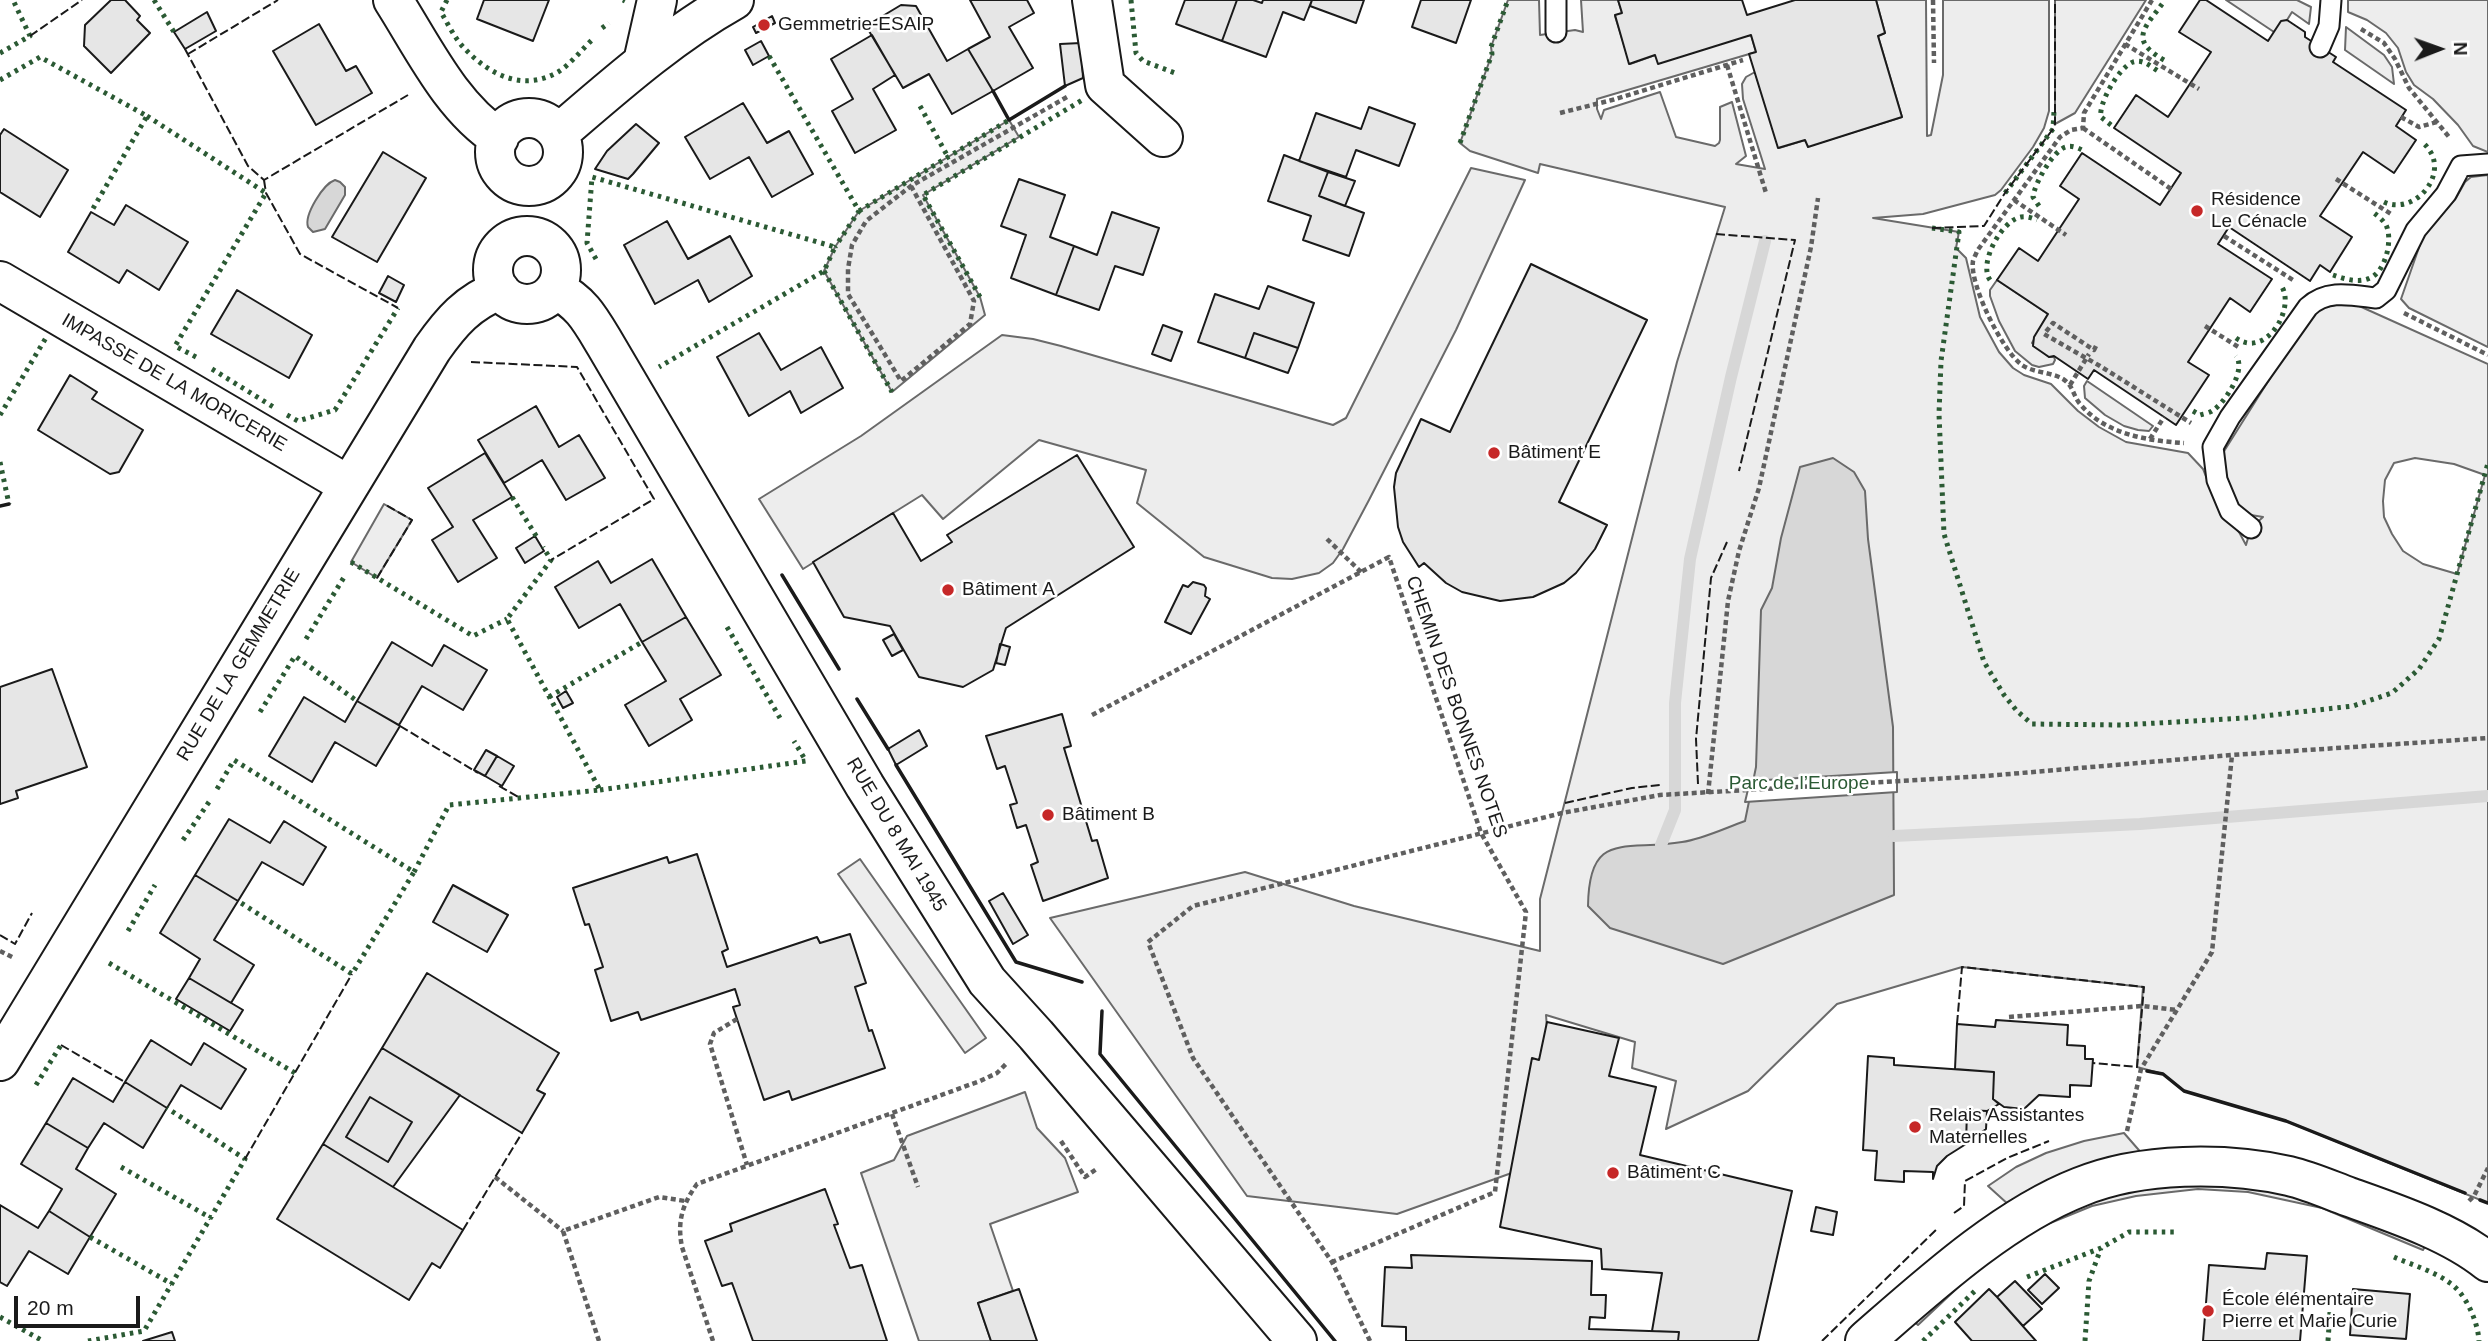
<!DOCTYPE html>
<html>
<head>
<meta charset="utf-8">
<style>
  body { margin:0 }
  #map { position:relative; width:2488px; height:1341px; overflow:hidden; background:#fff; font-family:Arial,sans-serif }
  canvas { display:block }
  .north { position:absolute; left:2404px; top:14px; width:70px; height:70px; -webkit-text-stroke:5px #fff; paint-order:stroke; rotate:89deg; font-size:19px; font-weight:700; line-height:28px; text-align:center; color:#1a1a1a }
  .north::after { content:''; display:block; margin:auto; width:24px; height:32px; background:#1a1a1a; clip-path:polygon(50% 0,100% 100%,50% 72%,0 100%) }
  .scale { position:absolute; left:14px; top:1296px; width:126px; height:32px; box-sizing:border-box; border:4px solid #1a1a1a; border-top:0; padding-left:9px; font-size:21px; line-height:24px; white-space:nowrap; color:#1a1a1a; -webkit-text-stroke:5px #fff; paint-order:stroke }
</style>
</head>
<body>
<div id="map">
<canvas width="2488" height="1341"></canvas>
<div class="north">N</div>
<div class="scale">20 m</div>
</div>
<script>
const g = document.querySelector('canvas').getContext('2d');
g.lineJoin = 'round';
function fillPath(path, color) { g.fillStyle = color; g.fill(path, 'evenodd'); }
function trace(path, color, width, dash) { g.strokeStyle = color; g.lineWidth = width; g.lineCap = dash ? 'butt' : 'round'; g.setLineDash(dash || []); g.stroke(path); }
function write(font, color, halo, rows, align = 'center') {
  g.font = font + ' Arial,sans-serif'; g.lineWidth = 5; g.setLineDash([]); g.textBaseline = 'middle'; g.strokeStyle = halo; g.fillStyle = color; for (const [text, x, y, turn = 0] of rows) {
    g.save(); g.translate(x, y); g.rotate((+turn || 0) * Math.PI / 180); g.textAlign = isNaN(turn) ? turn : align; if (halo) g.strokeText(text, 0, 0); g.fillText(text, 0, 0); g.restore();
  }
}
const built = new Path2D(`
  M1508,0H1539L1540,35L1575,30L1583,32L1581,0H1618L1622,13L1615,16L1630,64L1655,55L1751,35L1756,52L1597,99V109L1601,119L1604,110L1660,92L1676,137L1715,146L1719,143L1720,140V107L1732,102L1746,156L1736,164L1765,169L1743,99L1742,84L1746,77L1755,72L1779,148L1805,140L1809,146L1902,117L1878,36L1885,33L1876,0H1926L1927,136L1931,135L1943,75V0H2049V111L2044,128L2033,147L2001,190L1995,195L1923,214L1873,218L1959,232L1956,248L1966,258L1980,317L1999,352L2013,368L2024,375L2051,384L2078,411L2099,427L2126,442L2188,453L2203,469L2218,507L2239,532L2246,545L2251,528L2263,517L2251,515L2242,509L2236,501L2230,489L2221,456L2308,318L2320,308L2340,304L2357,305L2488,364V1203L2286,1121L2184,1091L2163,1074L2137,1067L2143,987L1962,967L1837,1004L1748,1091L1666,1129L1676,1081L1632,1068L1635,1042L1546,1015L1548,1041L1534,1165L1397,1214L1247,1196L1050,918L1245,872L1354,906L1540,951V899L1677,362L1725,207L1540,164L1538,173L1470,151L1460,143L1492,54L1491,47ZM2415,458L2454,464L2485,475L2457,574L2423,564L2403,551L2392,534L2384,517L2383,501L2385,480L2394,463Z
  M2055,0H2146L2075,113L2055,124Z
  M2226,0H2297L2311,7L2309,24L2292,12L2287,20L2274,32Z
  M2348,0H2488V152L2473,146L2458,125L2433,99L2414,85L2406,72L2398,48L2386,33L2367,20L2348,12Z
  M2346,27L2384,55L2392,67L2394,84L2345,50Z
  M1009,120L1019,137L923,195L980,297L985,315L892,392L824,271L835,247L859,211Z
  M1471,168L1525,180L1456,330L1369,500L1343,549L1333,563L1319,573L1292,579L1272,578L1204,557L1137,503L1146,470L1039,440L943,519L922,495L803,569L759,499L861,436L1002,335L1033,339L1061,346L1333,425L1346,418Z
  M2488,175V347L2409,308L2401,299L2423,236L2456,198L2465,182L2471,177Z
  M1997,280L2048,314L2032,343L2049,357H2054L2055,360L2053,364L2039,367L2032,365L2015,351L1999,321L1990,296V290Z
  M2087,381L2153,426L2149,431L2138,430L2124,426L2105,415L2085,398L2084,386Z
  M384,504L412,520L377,578L351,562Z
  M860,859L986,1038L965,1053L838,874Z
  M1025,1092L1037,1128L1065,1158L1078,1192L990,1224L1013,1291L978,1303L991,1341H919L861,1173L894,1160L907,1136Z
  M2124,1133L2144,1156L2009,1205L1988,1186L2016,1167L2046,1153L2084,1141Z
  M2250,1180L2428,1241L2423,1250L2322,1208L2248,1192L2198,1189L2136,1196L2092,1206L2038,1228L1986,1261L1918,1325L1909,1317L1961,1268L2114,1187Z`);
const water = new Path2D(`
  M335,180L340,182L345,187V195L325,229L313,232L308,227C304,215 323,184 335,180Z
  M1833,458L1854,472L1865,491L1868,539L1893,727L1894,895L1723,964L1610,928L1588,906C1589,829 1625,852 1682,842C1703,839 1725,828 1745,821L1756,767L1761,610L1772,588L1781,538L1800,467Z`);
const pier = new Path2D(`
  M1897,772V792L1745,802L1750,781Z`);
const stream = new Path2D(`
  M1894,836L2140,824L2488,796
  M1661,845L1675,810V703L1690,559L1731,377L1765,241`);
const building = new Path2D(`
  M111,0H125L140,16L137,20L150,33L111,73L84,46L85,25Z
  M484,0H549L533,41L477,19Z
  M970,0H1027L1034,13L1009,27L1033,68L993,91L968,49L990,37Z
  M1185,0H1237L1222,41L1176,24Z
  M1237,0H1253L1262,3L1263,0H1312L1304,20L1283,12L1266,57L1222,41Z
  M1312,0H1364L1356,23L1310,6Z
  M1421,0H1471L1456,43L1412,27Z
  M1618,0H1742L1747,15L1795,0H1876L1885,33L1878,36L1902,117L1808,147L1805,140L1778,148L1749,54L1756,52L1751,35L1658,64L1655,55L1629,64L1615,15L1622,13Z
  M2200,0H2206L2268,41L2281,21L2287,20L2305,32V37L2336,57L2333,62L2406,110L2396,126L2416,140L2394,173L2363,152L2320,216L2352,237L2330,272L2320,265L2310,281L2229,227L2218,244L2272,279L2250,312L2230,298L2188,362L2209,375L2176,425L2094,370L2088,379L2054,356L2049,357L2033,346L2034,337L2048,314L1997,280L2019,248L2038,261L2079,199L2060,186L2082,153L2160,205L2181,173L2114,128L2136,95L2168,117L2211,52L2179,32Z
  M901,5L916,6L947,61L968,49L993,91L952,114L929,74L903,88L866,26Z
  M207,12L216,31L185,49L174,32Z
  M772,16L775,23L756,33L753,27Z
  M319,24L346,71L356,66L372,93L316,125L273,51Z
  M872,35L895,75L873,89L896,130L855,153L832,111L853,99L831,59Z
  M761,41L769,56L753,65L745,50Z
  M1081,43L1083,78L1065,86L1060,44Z
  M743,103L767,143L789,131L813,174L772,197L749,157L710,179L685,137Z
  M1369,107L1415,124L1399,166L1356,150L1346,177L1299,161L1316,113L1361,129Z
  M636,124L659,143L633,174L628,179L595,169L607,151Z
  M4,129L68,170L40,217L0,192V135Z
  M383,152L426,178L377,262L332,237Z
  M1284,155L1328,172L1319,196L1364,213L1349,256L1303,240L1311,216L1268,201Z
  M1328,172L1355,181L1345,206L1319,196Z
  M1019,179L1065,195L1050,237L1074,246L1056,295L1011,278L1026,235L1001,226Z
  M126,205L188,242L159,290L127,270L119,283L68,252L91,212L114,225Z
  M1112,212L1159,228L1143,275L1115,266L1099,310L1056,295L1074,246L1097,255Z
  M667,221L688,259L730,236L752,276L709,302L698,280L655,304L624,245Z
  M1531,264L1647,320L1559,502L1607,525L1595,549L1576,573L1564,583L1533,597L1500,601L1462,592L1446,583L1424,563L1419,567L1403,542L1398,527L1394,487L1396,473L1421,419L1450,432Z
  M388,276L404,285L396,302L379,293Z
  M1268,286L1314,303L1298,348L1254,333L1245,358L1198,342L1215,294L1259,309Z
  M237,290L312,335L289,378L211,334Z
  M1163,325L1182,332L1171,361L1152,354Z
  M759,333L781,370L821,347L843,388L801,413L790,391L749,416L717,357Z
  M1254,333L1298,348L1288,373L1245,358Z
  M70,375L97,392L92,399L143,430L119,472L110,474L38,430Z
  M536,406L559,447L579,435L605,478L566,500L542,460L504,483L478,440Z
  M485,453L512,497L473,520L497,558L458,582L432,540L453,527L428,488Z
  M1077,455L1134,547L1006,628L993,670L963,687L919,677L890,626L844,617L813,562L893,513L921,561L952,542L947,535Z
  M535,536L544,551L525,563L516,548Z
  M652,559L686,617L642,642L620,604L579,628L555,587L598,561L611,583Z
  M1193,582L1204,585L1206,588L1205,596L1210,599L1191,634L1165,622L1183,585L1188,587Z
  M686,617L721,675L680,699L692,720L649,746L625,705L666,681L642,642Z
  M894,634L903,650L892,656L883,640Z
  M392,642L432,666L444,645L487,670L463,710L422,686L399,725L357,701Z
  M1000,644L1010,647L1005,665L996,663Z
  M52,669L87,767L16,791L18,798L0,804V687Z
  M566,691L573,703L563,708L557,697Z
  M304,697L345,722L357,701L400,726L376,766L335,742L312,782L269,756Z
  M1062,714L1071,746L1064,748L1092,841L1097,840L1108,878L1043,901L1031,865L1038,862L1026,825L1017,828L1010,805L1017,803L1005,766L997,769L986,736Z
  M919,730L927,746L896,765L888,749Z
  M486,750L497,756L485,776L474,770Z
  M497,756L514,766L502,786L485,776Z
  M229,819L270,843L284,821L326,847L303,885L262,862L238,901L195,875Z
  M697,854L728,949L722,952L727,967L817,937L820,943L850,934L866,983L855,987L869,1031L872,1030L885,1068L792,1100L789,1091L764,1100L733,1007L740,1005L735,989L641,1020L638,1012L611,1021L595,970L603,967L589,924L585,925L573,888L667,857L669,863Z
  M195,875L238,901L214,940L254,965L231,1003L189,978L200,959L160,933Z
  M453,885L508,915L487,952L433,922Z
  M1003,893L1028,935L1013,944L989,901Z
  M427,973L559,1053L537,1090L545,1094L522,1133L382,1048Z
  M189,978L243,1010L230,1031L176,999Z
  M1996,1020L2068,1025L2067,1045L2085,1046V1059H2093L2091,1086L2070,1085V1097L2039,1095L2024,1109L2004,1107L1993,1099L1994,1072L1955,1069L1957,1024L1995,1027Z
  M1547,1022L1619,1038L1609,1076L1656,1087L1640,1155L1792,1191L1758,1341H1678L1679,1332L1652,1331L1662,1273L1602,1269L1601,1249L1500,1227L1532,1058L1539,1060Z
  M151,1040L191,1065L204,1043L246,1069L221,1109L181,1085L167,1108L125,1082Z
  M382,1048L460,1095L393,1187L323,1144ZM370,1097L412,1122L388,1162L346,1137Z
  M1868,1056L1894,1058V1065L1994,1072L1993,1099L1999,1104L1987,1111L1967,1110L1966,1144L1947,1156L1937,1166L1933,1179V1172L1904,1171V1182L1875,1180L1877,1151L1863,1150Z
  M73,1078L113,1102L125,1082L167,1108L143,1148L104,1123L88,1148L46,1123Z
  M370,1097L412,1122L388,1162L346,1137Z
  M1967,1110L1987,1111L1986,1129L1966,1144Z
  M46,1123L88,1148L76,1169L116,1194L90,1237L49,1211L62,1189L21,1164Z
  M323,1144L463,1230L440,1268L432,1263L409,1300L277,1219Z
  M825,1189L838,1224L834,1225L850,1268L862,1265L887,1341H753L732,1283L722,1286L705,1241L732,1231L730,1224Z
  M0,1205L38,1228L49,1211L90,1237L68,1274L29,1251L7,1286L0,1282Z
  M1816,1207L1837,1212L1833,1235L1811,1231Z
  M2267,1253L2307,1256L2300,1341H2203L2209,1265L2265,1269Z
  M1411,1255L1592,1261L1591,1295H1606L1605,1318L1590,1317L1589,1329L1679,1332L1678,1341H1406V1327L1382,1326L1385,1267L1412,1268Z
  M2045,1274L2059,1288L2042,1304L2028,1290Z
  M2015,1281L2042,1309L2023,1326L1997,1297Z
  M1019,1289L1037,1341H991L978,1303Z
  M1989,1289L1997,1297L2036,1341H1972L1955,1322Z
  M2353,1289L2410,1294L2406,1339L2350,1335Z
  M172,1332L175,1341H143Z`);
const path = new Path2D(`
  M1933,0L1934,63
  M2152,0L2084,113L2083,128L2071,130L2060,137L1977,251C1977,252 1973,260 1973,261C1969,284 2003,352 2022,365C2034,373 2051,372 2063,379C2074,386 2073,397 2081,405C2105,434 2148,441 2184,443
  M2361,29L2384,43L2395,59L2409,88L2449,137
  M2125,44L2199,89
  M1727,65L1766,193
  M1560,113L1612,100L1743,60
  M2401,117L2419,127L2437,122
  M2083,128L2171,189
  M2336,179L2391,214
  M911,186L974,301L970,324L901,381L848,294V269L852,245L866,221L911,186L1067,97
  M2014,200L2066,235
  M2224,236L2293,280
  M2404,313L2488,355
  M2205,326L2240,348
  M2096,346L2094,350L2053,323L2044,334L2100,366L2191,423
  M2070,385L2089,354
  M2150,439L2164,417
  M1327,539L1362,573
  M1092,715L1389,557L1481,833L1526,912L1495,1192L1332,1262
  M1708,794L1728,601L1739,551L1759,488L1811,247L1818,198
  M0,951L14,958
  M2009,1017L2142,1006L2177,1010
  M737,1019L714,1033L710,1044L747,1165
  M892,1114L918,1187
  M2127,1131L2141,1069L2212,952L2232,755
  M1061,1141L1085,1177L1098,1168
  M495,1177L563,1231
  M2469,1201L2474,1196L2488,1168
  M599,1341L563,1231L659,1197L685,1201
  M713,1341L682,1247C677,1222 682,1205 697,1184L980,1081L997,1073L1008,1062
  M1370,1341L1332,1262L1193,1058L1148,942L1193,906L1562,813L1660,795L1986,776L2232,755L2488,738`);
const service = new Path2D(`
  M1556,32V0
  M2320,47L2329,26L2331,0
  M2251,528L2230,511L2217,480L2213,447L2230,417L2308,307C2327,289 2351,295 2376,298L2386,290L2416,230L2446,194L2461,166L2488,164`);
const minor = new Path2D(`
  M393,0C423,47 451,107 499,138
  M1092,0L1105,85L1163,137
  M643,62L657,0
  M495 152a34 34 0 1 1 68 0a34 34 0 1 1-68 0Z
  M558,134C614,86 670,36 734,0
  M493 270a34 34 0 1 1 68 0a34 34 0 1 1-68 0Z
  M0,281L348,485
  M555,289C582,303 590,319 605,344L865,786L987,981L1036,1035L1297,1341
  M0,1061L432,349C451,322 468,302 500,290
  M1865,1341C1927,1287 2003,1217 2080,1187C2141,1162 2226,1162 2289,1176C2310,1181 2330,1190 2349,1197C2394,1213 2451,1232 2488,1262`);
const hedge = new Path2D(`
  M154,0L174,32
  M447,0L441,12C448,24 455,39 465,49C490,75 523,92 558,72C571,64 582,49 594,38
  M623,0L625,1
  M1131,0L1136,53L1143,61L1175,73
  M602,28L609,23
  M0,53L30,36L13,0
  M769,56L859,211L835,247
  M2164,60C2127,39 2146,27 2165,0
  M0,80L40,57L147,116L91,212
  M920,106L948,157
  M147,116L266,193L175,346L196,357
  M2111,125L2101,117C2098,104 2119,67 2133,62C2143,59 2150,66 2158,71
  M1460,143L1492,54L1491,47L1508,0
  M2005,193L2053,129L2054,111
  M2384,202C2416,217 2455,169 2422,142
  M2039,206L2033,197C2034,185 2053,150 2066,147C2072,145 2078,148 2082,150
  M859,211L1009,120
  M1932,228L1959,232L1941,361L1939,414L1944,534L1984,662L2004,695L2017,711L2032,724L2122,725L2246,718L2353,706L2392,693L2419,669L2439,639L2488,463
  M596,259L587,243L592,177L835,247L824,271L659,367
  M824,271L892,392
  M2333,275C2345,279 2360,284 2372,277C2386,269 2393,239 2386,225C2383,220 2378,216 2374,213
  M1990,280C1978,263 2002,220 2021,217C2027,216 2032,218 2037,220
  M980,297L923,195L1084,99
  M2236,338C2266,360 2298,306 2280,284
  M212,369L275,408
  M2193,411L2200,415C2203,414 2209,413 2212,411C2224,404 2247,370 2236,356
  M0,415L47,336
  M287,415L298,421L335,410L398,308
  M0,462L9,504
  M512,497L538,539
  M351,562L473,636L507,619
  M727,627L780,718
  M306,639L346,574
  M549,697L642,642
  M260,712L295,656L357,701
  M217,789L234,760L414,872L352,974L238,901
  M600,790L806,761L794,741
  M183,840L209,802
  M414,872L449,805L600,790L507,619L551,560L543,547
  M128,931L155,885
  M109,963L295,1073
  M36,1085L61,1045
  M121,1167L211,1218
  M90,1237L172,1284
  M2394,1257C2412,1265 2434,1271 2450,1283C2466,1294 2478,1322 2479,1341
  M2027,1277L2101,1248L2129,1232H2176
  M0,1317L43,1341
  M88,1341L144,1331L245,1159L167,1108
  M1923,1341L1978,1288
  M2085,1341L2089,1281L2101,1248
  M2328,1341L2330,1312`);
const fence = new Path2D(`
  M30,36L82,0
  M185,49L248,166L264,180L408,95
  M188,54L278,0
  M264,180L266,193L300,254L398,308
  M1932,228L1984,226L2005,193L2053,129L2055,124V0
  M1716,234L1795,240L1739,471
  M471,362L577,367L654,499L551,560
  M377,578L412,520L384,504
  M400,726L478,773
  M1698,784L1696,739L1711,578L1727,542
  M499,786L520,798
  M1565,803L1632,788L1660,785
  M0,935L15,944L32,913
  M1957,1024L1962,967L2144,987L2137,1067L2093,1063
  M61,1045L125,1082
  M245,1159L352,974
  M1954,1213L1964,1206L1965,1181L2007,1158L2049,1141
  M463,1230L522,1133
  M1822,1341L1938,1228`);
const wall = new Path2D(`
  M993,91L1009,120L1065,86
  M0,506L9,504
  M782,575L839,669
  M857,699L888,749
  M896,765L1016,962L1082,982
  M1102,1011L1100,1054L1335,1341
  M2147,1071L2163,1074L2184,1091L2286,1121L2465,1193
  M2480,1200L2488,1203`);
const markers = [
  [764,25,7,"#c62828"],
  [2197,211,7,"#c62828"],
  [1494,453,7,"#c62828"],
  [948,590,7,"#c62828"],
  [1048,815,7,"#c62828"],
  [1915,1127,7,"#c62828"],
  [1613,1173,7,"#c62828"],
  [2208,1311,7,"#c62828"]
];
const poiNames = [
  ["Gemmetrie-ESAIP",778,25],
  ["Résidence",2211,200],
  ["Le Cénacle",2211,222],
  ["Bâtiment E",1508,453],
  ["Bâtiment A",962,590],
  ["Bâtiment B",1062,815],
  ["Relais Assistantes",1929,1116],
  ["Maternelles",1929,1138],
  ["Bâtiment C",1627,1173],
  ["École élémentaire",2222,1300],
  ["Pierre et Marie Curie",2222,1322]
];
const streetNames = [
  ["IMPASSE DE LA MORICERIE",174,383,30],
  ["RUE DE LA GEMMETRIE",239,665,-59],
  ["CHEMIN DES BONNES NOTES",1456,707,71],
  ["RUE DU 8 MAI 1945",896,835,59]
];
const parkNames = [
  ["Parc de l’Europe",1799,784]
];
fillPath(built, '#ededed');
trace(built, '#6a6a6a', 2);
fillPath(water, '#d7d7d7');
trace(water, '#6a6a6a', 2);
fillPath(pier, '#fff');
trace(pier, '#6a6a6a', 2);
trace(stream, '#d7d7d7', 12);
fillPath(building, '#e6e6e6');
trace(building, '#1a1a1a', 2);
trace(service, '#1a1a1a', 23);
trace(minor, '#1a1a1a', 42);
trace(path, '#5f5f5f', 4.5, [5, 3.5]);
trace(service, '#fff', 19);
trace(minor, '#fff', 38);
trace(hedge, '#2b5a34', 5, [3.5, 5]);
trace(fence, '#1a1a1a', 2, [9, 3.5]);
trace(wall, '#1a1a1a', 3.5);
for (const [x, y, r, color] of markers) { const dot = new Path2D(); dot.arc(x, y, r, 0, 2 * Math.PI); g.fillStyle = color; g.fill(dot); trace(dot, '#fff', 2.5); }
write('19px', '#1a1a1a', '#fff', poiNames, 'left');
write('19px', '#1a1a1a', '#fff', streetNames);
write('19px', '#2b5a34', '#fff', parkNames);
</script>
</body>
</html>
